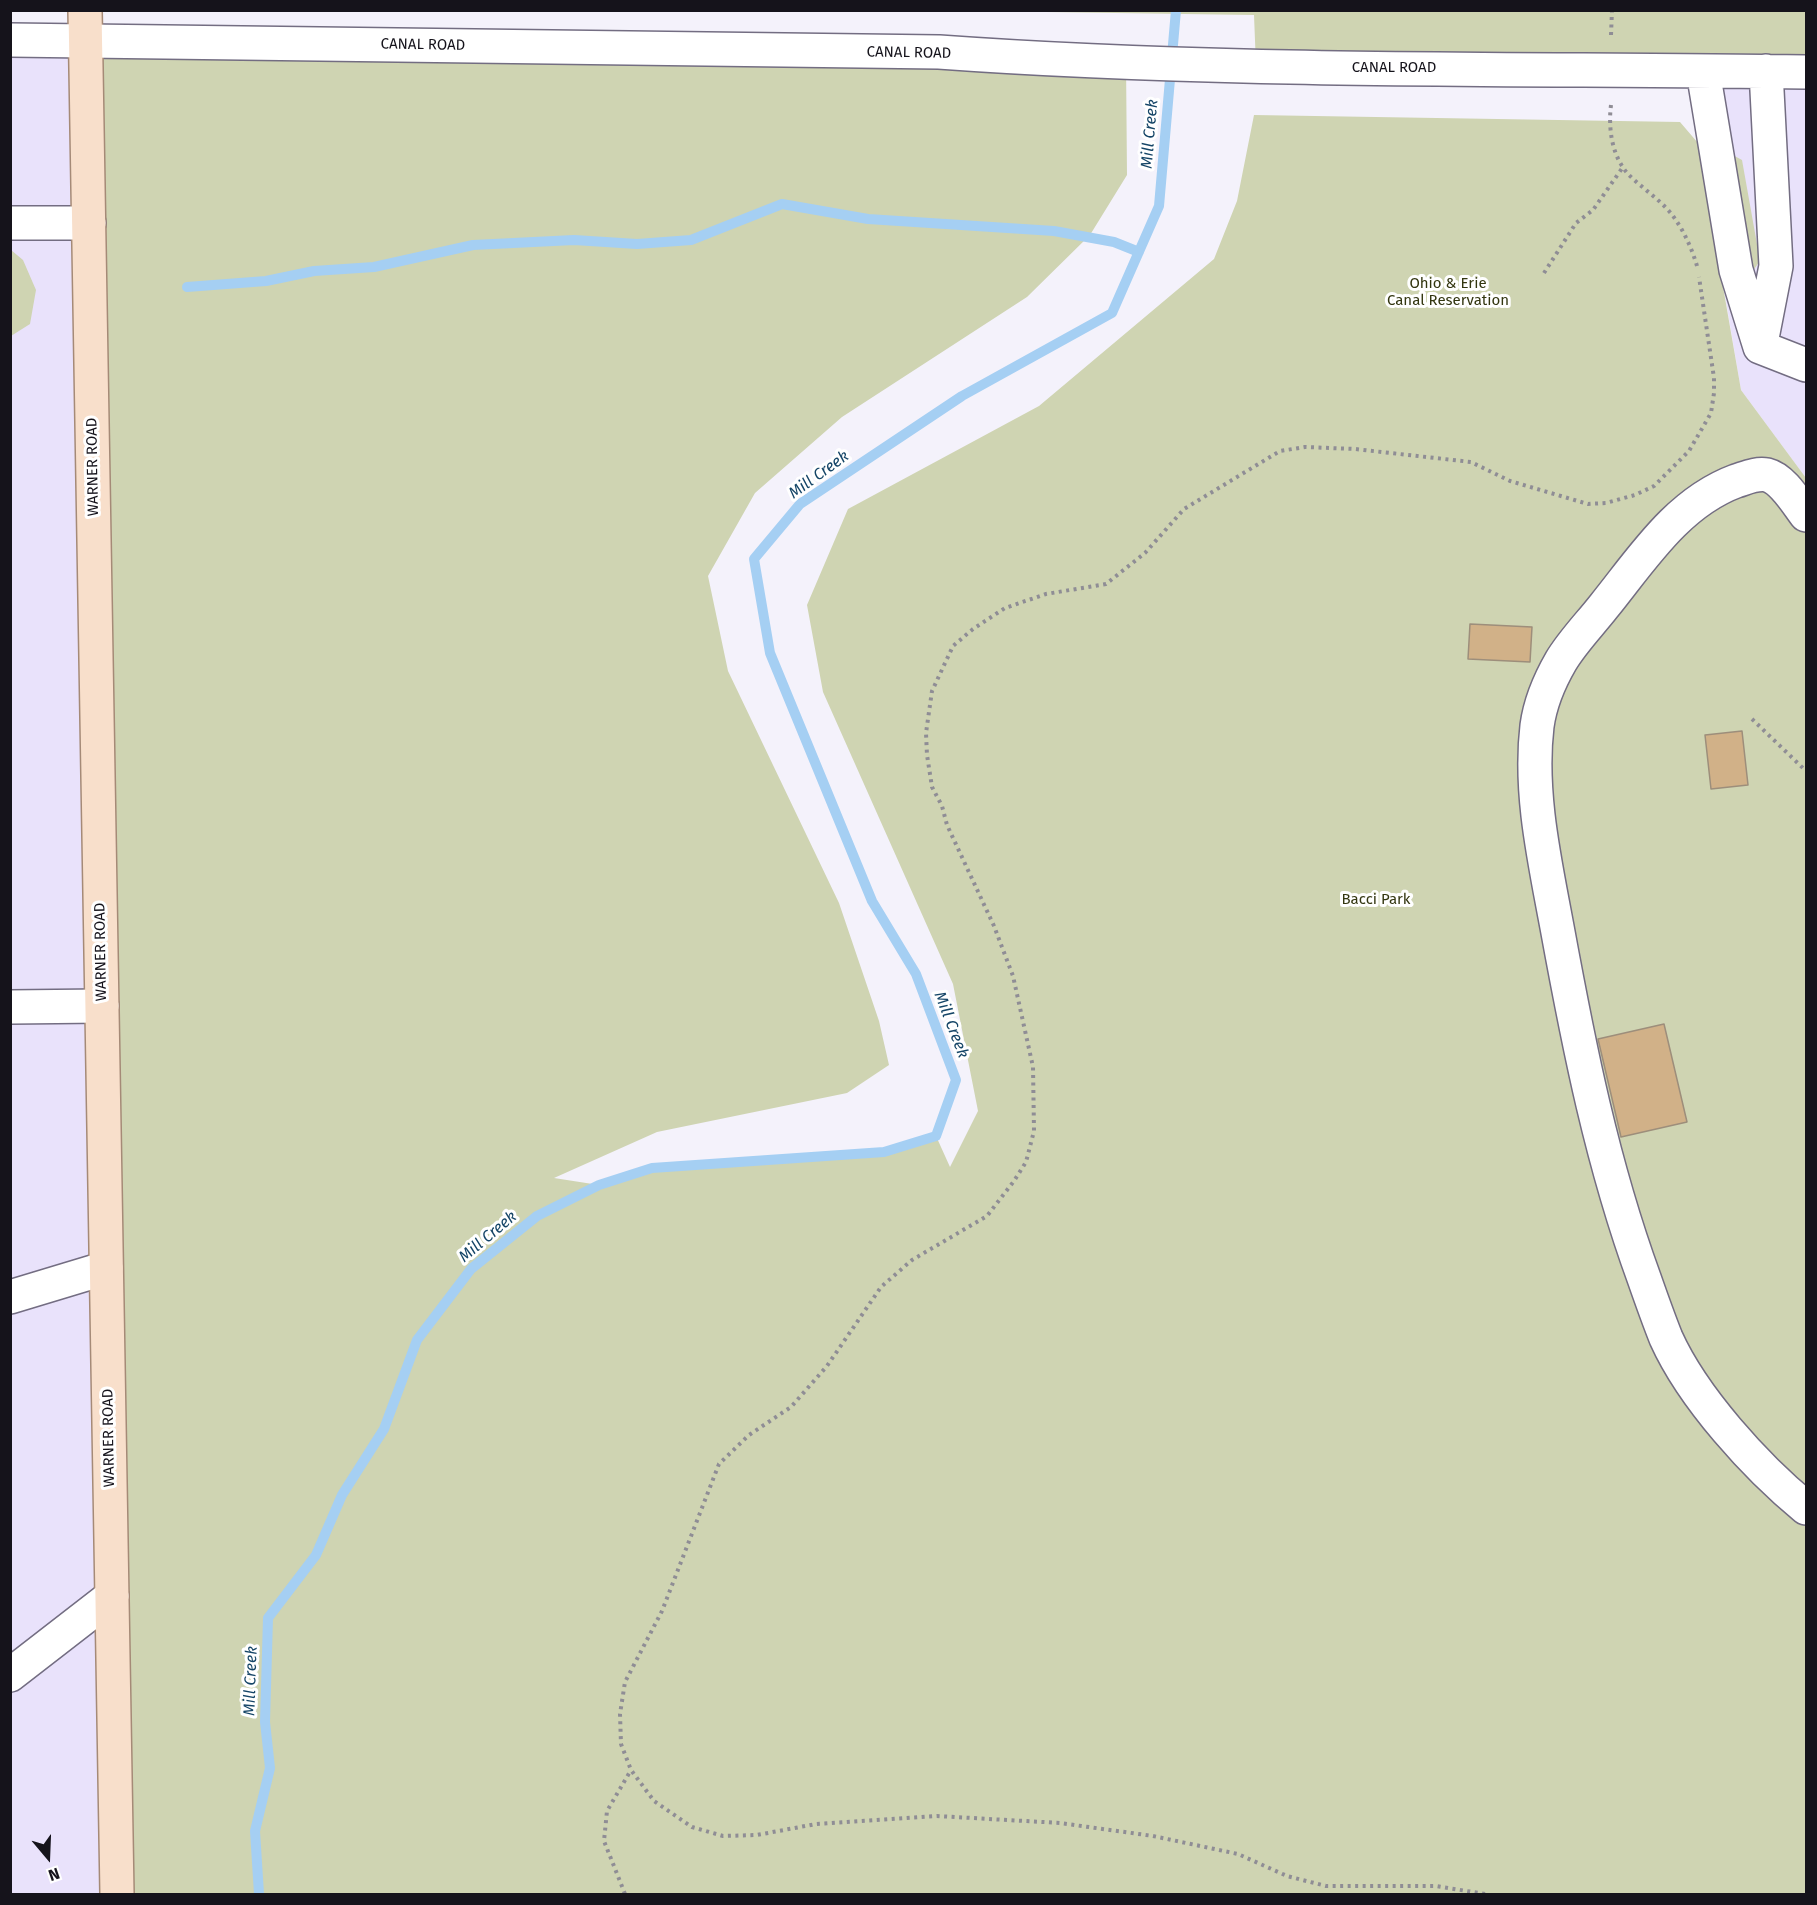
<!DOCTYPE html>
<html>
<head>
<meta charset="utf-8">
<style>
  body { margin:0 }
  #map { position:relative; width:1817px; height:1905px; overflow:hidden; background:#f4f2fb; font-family:"Fira Sans",sans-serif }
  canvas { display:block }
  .frame { position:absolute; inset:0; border:12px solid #15131b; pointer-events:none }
  .north { position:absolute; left:18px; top:1827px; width:60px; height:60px; -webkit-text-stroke:4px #fff; paint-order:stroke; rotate:161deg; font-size:16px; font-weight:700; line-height:24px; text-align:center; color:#15131b }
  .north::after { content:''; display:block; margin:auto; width:21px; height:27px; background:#15131b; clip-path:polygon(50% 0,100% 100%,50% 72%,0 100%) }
</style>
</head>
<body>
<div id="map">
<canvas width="1817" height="1905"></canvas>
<div class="frame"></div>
<div class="north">N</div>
</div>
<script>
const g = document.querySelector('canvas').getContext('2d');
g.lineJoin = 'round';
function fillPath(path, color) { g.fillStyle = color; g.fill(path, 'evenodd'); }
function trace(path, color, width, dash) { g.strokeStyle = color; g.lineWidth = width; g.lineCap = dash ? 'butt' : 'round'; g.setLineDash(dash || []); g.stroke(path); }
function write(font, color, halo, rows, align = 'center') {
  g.font = font + ' "Fira Sans",sans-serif'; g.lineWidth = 6; g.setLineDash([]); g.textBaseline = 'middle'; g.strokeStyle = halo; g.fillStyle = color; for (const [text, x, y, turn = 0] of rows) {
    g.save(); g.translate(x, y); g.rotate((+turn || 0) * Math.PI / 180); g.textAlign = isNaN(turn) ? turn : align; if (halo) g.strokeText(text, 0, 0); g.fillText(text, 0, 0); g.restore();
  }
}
const built = new Path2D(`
  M10,39H86L117,1894H11Z
  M1687,71L1806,72V478L1741,390Z`);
const green = new Path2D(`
  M976,11H1806V72L1256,66L1254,15Z
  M86,39L1126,61L1127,175L1090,235L1027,297L842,417L755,493L708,576L728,671L839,903L879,1021L889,1065L847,1093L657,1132L554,1178L599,1185L652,1168L884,1152L936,1136L950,1167L978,1111L953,984L823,692L807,605L848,509L1039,406L1214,259L1237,201L1254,115L1680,122L1698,143L1741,390L1806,478V1894H117Z
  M1729,153L1742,160L1760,261L1752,272Z
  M11,250L23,260L36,290L30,324L11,336Z`);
const stream = new Path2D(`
  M187,287L266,281L314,271L374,267L473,245L574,240L637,244L691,240L782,204L868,219L1054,231L1114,242L1139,252
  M259,1894L255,1831L270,1768L265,1722L268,1618L316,1555L342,1495L384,1429L417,1340L471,1269L537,1216L599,1185L652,1168L884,1152L936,1136L956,1080L916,974L872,901L770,653L754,559L800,504L962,396L1112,313L1159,206L1176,10`);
const building = new Path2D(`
  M1470,624L1532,627L1530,662L1468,659Z
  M1742,731L1748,785L1711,789L1705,735Z
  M1664,1024L1687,1122L1621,1137L1598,1039Z`);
const path = new Path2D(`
  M1611,35L1612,10
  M1611,105C1608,129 1612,157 1629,175C1643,189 1661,200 1673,216C1684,231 1692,249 1697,266
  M1544,273L1576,223L1593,210L1623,167
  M1752,719L1806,771
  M625,1894L604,1841L607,1811L631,1770
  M1485,1894L1436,1886H1326L1287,1876L1238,1854L1153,1836L1060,1823L937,1816L816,1824L757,1835L723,1836L692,1827L654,1801L631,1770L621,1744L620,1714L625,1682L662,1611L719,1464L749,1435L791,1407L827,1366L881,1287L912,1260L987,1216L1014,1181L1026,1162L1034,1131L1033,1067L1013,976L994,926L947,825L942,806L932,787L927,755L926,733L932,691L953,646L973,629L1005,608L1046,594L1106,584L1145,553L1184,509L1280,451L1305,447L1355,449L1471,462L1510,481L1588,504L1606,503L1635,495L1654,486L1689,451L1711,413L1714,393V378L1699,277`);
const minor = new Path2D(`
  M10,40L939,52C1228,73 1518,68 1806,72
  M1703,71L1736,270L1760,347
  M10,223H89
  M1761,343L1776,266L1766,71
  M1760,347L1806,365
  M1806,515C1796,502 1783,479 1767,475C1756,473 1746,478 1736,481C1677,503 1642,559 1604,606C1590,624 1573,641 1561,661C1550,680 1540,704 1537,726C1529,793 1545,862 1557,927C1579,1047 1602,1163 1644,1278C1651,1298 1658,1318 1666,1338C1693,1398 1756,1467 1806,1508
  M10,1007L102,1006
  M10,1297L106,1268
  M10,1675L112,1596`);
const major = new Path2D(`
  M85,10L117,1894`);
const streetNames = [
  ["CANAL ROAD",423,45,1],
  ["CANAL ROAD",909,53,1],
  ["CANAL ROAD",1394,68],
  ["WARNER ROAD",93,467,-91],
  ["WARNER ROAD",101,952,-91],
  ["WARNER ROAD",109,1438,-91]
];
const parkNames = [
  ["Ohio & Erie",1448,284],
  ["Canal Reservation",1448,301],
  ["Bacci Park",1376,900]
];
const waterNames = [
  ["Mill Creek",1150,134,-85],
  ["Mill Creek",819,475,-36],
  ["Mill Creek",951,1025,69],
  ["Mill Creek",488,1237,-40],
  ["Mill Creek",251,1681,-88]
];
fillPath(built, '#e9e2fb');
fillPath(green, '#cfd4b2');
trace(stream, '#a5cff3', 10);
fillPath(building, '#d1b188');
trace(building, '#9d8e7b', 1.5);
trace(minor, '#736d82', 36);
trace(major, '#a58a77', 36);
trace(path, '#8f8d95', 4, [3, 4.5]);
trace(minor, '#fff', 33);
trace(major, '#f8dfcb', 33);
write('15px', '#15131b', '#fff', streetNames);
write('15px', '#333610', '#fff', parkNames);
write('italic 16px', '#154567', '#fff', waterNames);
</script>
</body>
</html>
